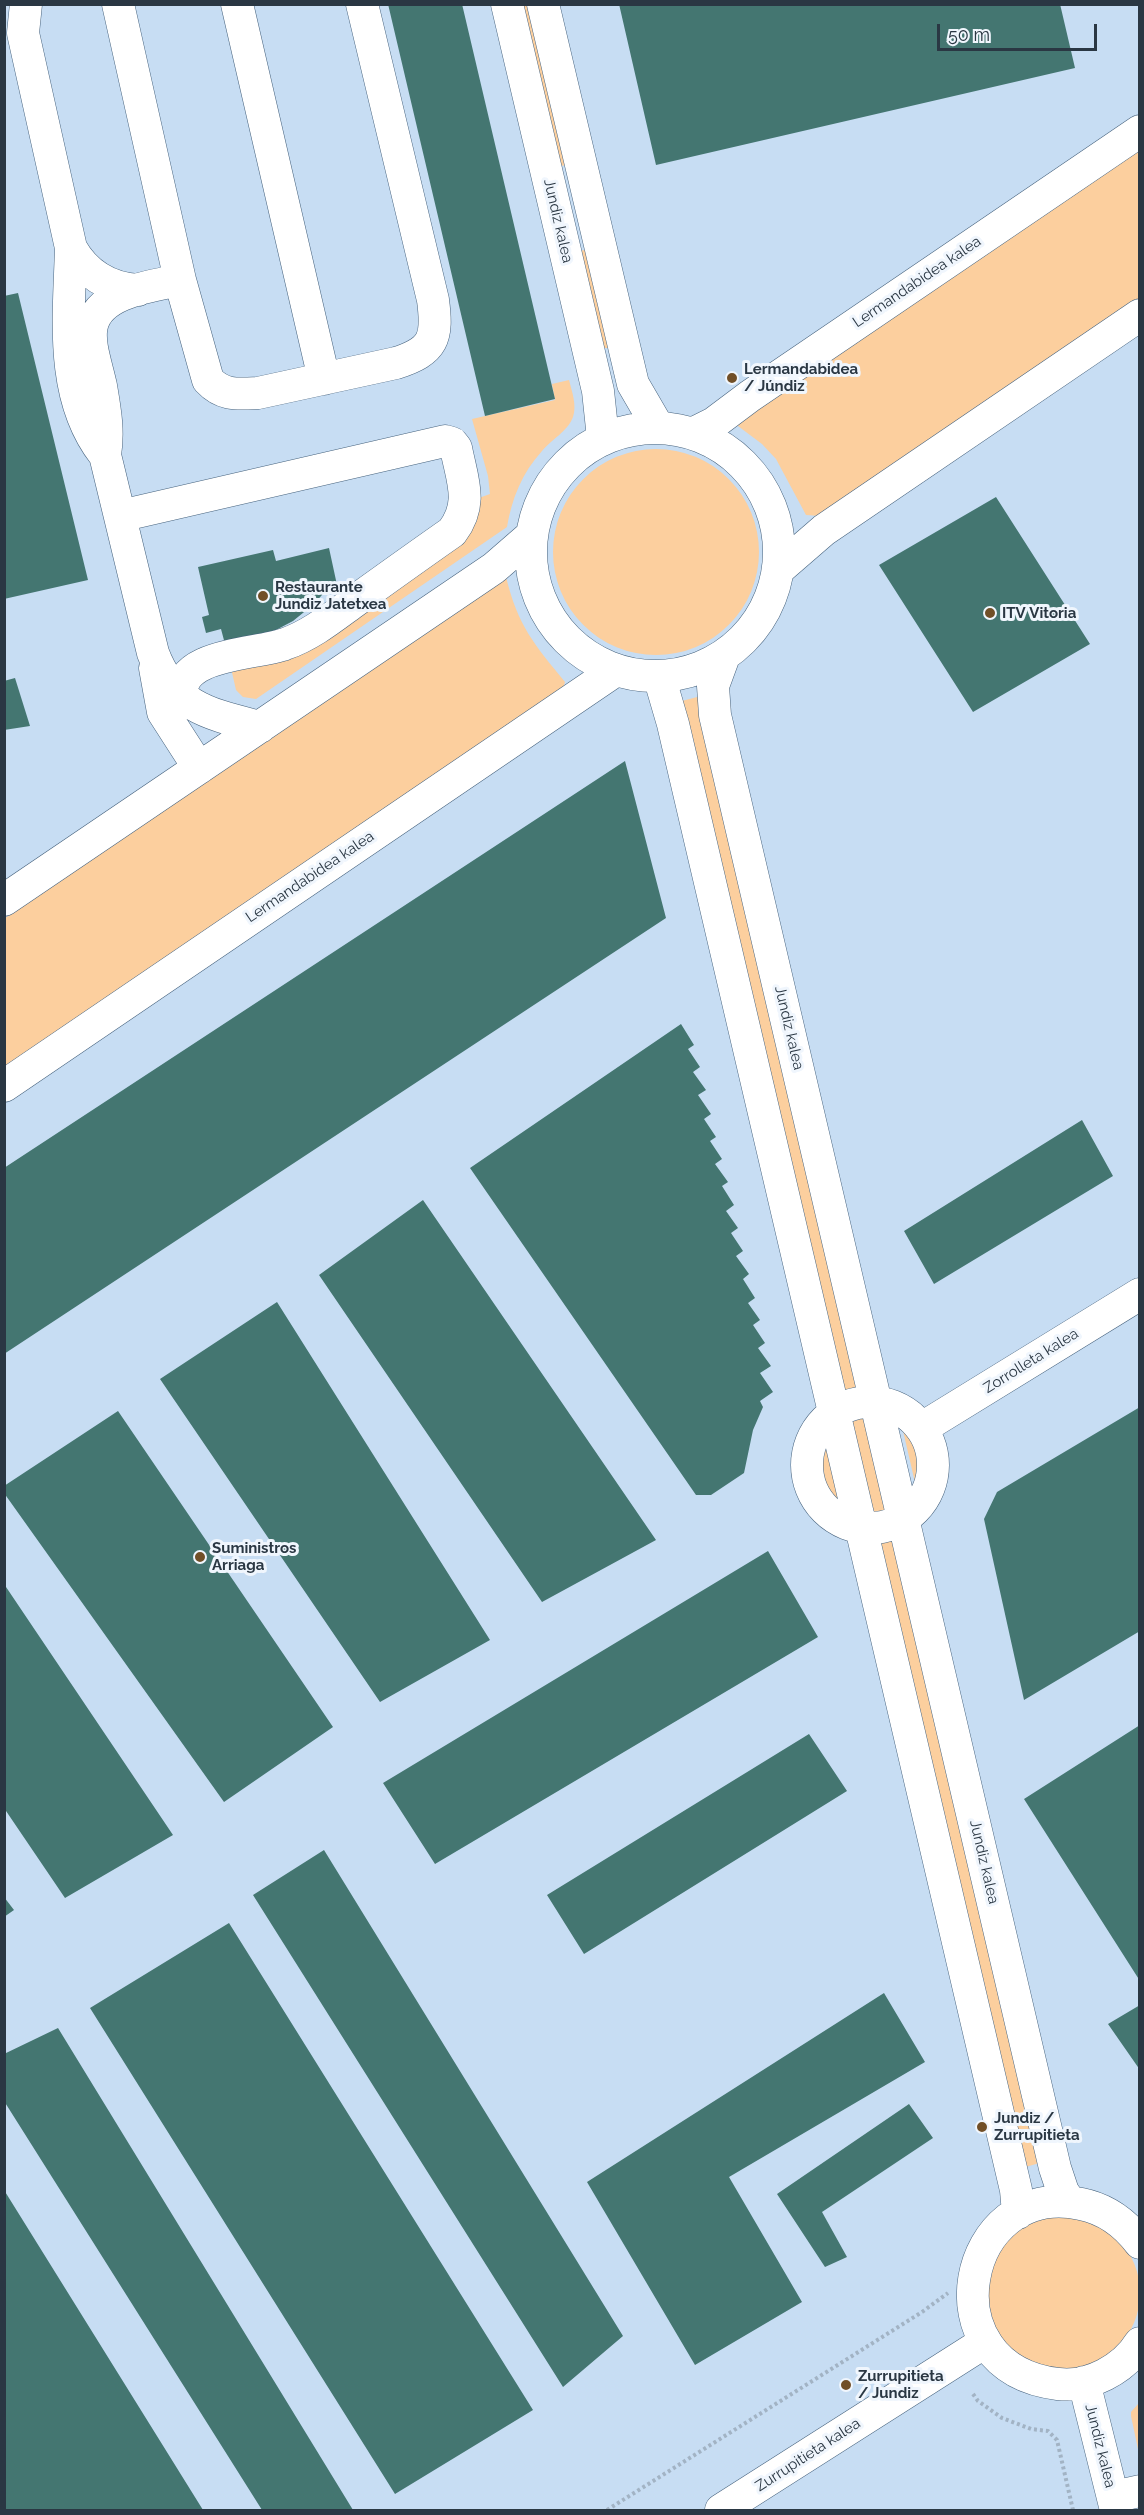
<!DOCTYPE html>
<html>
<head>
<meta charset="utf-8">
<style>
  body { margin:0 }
  #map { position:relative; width:1144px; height:2515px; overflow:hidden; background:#d8ebfe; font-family:Raleway,sans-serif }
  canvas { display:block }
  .frame { position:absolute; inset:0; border:6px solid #2a3743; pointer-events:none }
  .scale { position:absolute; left:937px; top:24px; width:160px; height:27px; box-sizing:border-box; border:3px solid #2a3743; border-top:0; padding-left:8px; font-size:18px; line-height:21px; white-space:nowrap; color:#2a3743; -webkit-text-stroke:4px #f0f6fd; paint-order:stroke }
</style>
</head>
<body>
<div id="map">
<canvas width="1144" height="2515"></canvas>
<div class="frame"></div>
<div class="scale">50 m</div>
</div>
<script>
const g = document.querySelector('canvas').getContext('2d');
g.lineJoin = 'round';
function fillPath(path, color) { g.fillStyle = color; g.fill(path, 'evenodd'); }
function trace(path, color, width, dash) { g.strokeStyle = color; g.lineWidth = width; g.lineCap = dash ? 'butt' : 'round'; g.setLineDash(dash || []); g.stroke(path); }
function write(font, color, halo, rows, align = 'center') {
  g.font = font + ' Raleway,sans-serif'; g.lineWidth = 6; g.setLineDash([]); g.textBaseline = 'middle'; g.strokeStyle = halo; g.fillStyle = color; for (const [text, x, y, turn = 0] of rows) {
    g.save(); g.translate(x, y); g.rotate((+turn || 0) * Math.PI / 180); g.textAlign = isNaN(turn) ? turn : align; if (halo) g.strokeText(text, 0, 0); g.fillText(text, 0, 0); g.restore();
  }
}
const built = new Path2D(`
  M5,5H1139V2510H5Z`);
const green = new Path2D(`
  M519,5H531L569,165L559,166Z
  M1139,149V303L820,516L806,515L776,459L762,444L734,423Z
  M586,250L611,348H600L575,251Z
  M569,380C572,392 577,405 573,417C568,431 551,440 542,451C522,473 512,498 507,527L256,699L243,697L236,690L231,668L281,657L476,499L490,494L488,476L472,419L555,400L552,384Z
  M553 552a103 103 0 1 1 206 0a103 103 0 1 1-206 0Z
  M506,577C518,626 534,644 565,682L563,689L5,1073V918Z
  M701,696L864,1391L842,1396L678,702Z
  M859,1419H869L892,1509L881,1514H870L850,1423Z
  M901,1422C919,1440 921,1462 916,1487Z
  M827,1446L840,1504C822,1486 818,1469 827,1446Z
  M898,1539L1043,2162L1022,2168L877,1543Z
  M986 2293a77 77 0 1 1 154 0a77 77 0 1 1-154 0Z
  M1139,2403V2454L1131,2416V2412Z`);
const building = new Path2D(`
  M388,4H462L555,399L485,416Z
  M619,4H1060L1075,68L656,165Z
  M18,293L88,580L4,599V296Z
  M996,497L1090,644L973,712L879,565Z
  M329,548L337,585L329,587L314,604L293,621L276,630L225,644L221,629L206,633L202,617L209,615L198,567L273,550L276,561Z
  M15,678L30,726L4,730V681Z
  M625,761L666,918L4,1354V1168Z
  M681,1024L694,1045L688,1049L700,1067L693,1072L706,1090L698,1095L711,1114L704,1119L716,1137L710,1141L722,1159L715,1164L728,1182L722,1186L734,1205L726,1211L738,1228L731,1233L743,1251L736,1256L749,1274L743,1279L755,1298L748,1303L760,1320L753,1325L765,1343L758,1348L771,1366L760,1373L773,1392L760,1401L763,1407L753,1430L744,1473L711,1495H696L470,1168Z
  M1082,1120L1113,1176L934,1284L904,1231Z
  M423,1200L656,1540L542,1602L319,1275Z
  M277,1302L490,1640L380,1702L160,1379Z
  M1140,1407V1631L1024,1700L984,1519L997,1492Z
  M118,1411L333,1727L224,1802L4,1493V1486Z
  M768,1551L818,1637L435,1864L383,1783Z
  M4,1584L173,1835L65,1898L4,1808Z
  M1140,1725V1981L1024,1799Z
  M809,1734L847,1791L584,1954L547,1895Z
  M324,1850L623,2336L563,2387L253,1895Z
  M4,1897L14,1910L4,1917Z
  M229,1923L533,2410L395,2494L90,2008Z
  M884,1993L925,2062L729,2177L802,2302L695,2365L587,2182Z
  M1140,2005V2070L1108,2024Z
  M58,2028L353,2510H262L4,2101V2054Z
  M909,2104L933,2138L822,2212L847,2257L825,2267L777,2194Z
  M4,2190L203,2510H4Z`);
const path = new Path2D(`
  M973,2394L978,2401L1002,2418L1031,2429L1048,2431L1057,2440L1073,2510
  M607,2510L922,2312L948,2293`);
const minor = new Path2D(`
  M26,4L23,33L71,248C85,273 108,288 138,290
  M118,4L180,280C161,284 140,287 122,295C75,315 93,349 101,386C105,410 109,431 105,455L153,653C173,707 209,714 260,727
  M237,4L324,379
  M507,4L598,391L603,438
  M543,4L633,384L658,427
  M71,248C69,316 59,397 104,454
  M180,280L208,380C223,396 237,394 258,393L396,363C434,351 438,338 433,300L362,4
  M531 552a124 124 0 1 1 248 0a124 124 0 1 1-248 0Z
  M694,433L714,423L750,396L1140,131
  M120,516L445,441L452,443L456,448C462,480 474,503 452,532C419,555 387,578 355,601C333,617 311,635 285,644C256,655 176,653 182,697
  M779,569L824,530L1140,315
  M724,656L713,686L715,715L1055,2168L1063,2192L1070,2202
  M155,668L163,712L199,768
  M659,676L673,724L1016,2190L1018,2213
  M4,900L494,568L532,535
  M4,1086L616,670
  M807 1465a63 63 0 1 1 126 0a63 63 0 1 1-126 0Z
  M922,1428L1140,1294
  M1140,2243C1125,2223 1106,2209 1081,2204C962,2178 923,2368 1058,2384C1089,2388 1124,2369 1140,2343
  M1084,2382L1116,2510
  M1113,2497L1140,2491
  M721,2510L985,2342`);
const markers = [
  [732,378,6,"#714f27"],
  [263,596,6,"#714f27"],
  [990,613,6,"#714f27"],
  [200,1557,6,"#714f27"],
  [982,2127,6,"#714f27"],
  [846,2385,6,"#714f27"]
];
const streetNames = [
  ["Jundiz kalea",558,221,77],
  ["Lermandabidea kalea",917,282,-34],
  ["Lermandabidea kalea",310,877,-34],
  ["Jundiz kalea",789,1028,77],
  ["Zorrolleta kalea",1031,1361,-32],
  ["Jundiz kalea",984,1862,77],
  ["Jundiz kalea",1100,2446,76],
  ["Zurrupitieta kalea",808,2455,-33]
];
const poiNames = [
  ["Lermandabidea",744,369],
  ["/ Júndiz",744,386],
  ["Restaurante",275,587],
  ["Jundiz Jatetxea",275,604],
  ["ITV Vitoria",1002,613],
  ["Suministros",212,1548],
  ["Arriaga",212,1565],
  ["Jundiz /",994,2118],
  ["Zurrupitieta",994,2135],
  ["Zurrupitieta",858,2376],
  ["/ Jundiz",858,2393]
];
fillPath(built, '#c7ddf3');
fillPath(green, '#fccf9e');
fillPath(building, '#447671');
trace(minor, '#47637e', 33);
trace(path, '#a2b3c4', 4, [3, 3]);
trace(minor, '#fff', 32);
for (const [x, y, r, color] of markers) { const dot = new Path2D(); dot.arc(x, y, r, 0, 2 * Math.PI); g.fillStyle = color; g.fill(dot); trace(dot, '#f0f6fd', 2); }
write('15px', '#2a3743', '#f0f6fd', streetNames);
write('bold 15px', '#2a3743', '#f0f6fd', poiNames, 'left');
</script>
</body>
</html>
